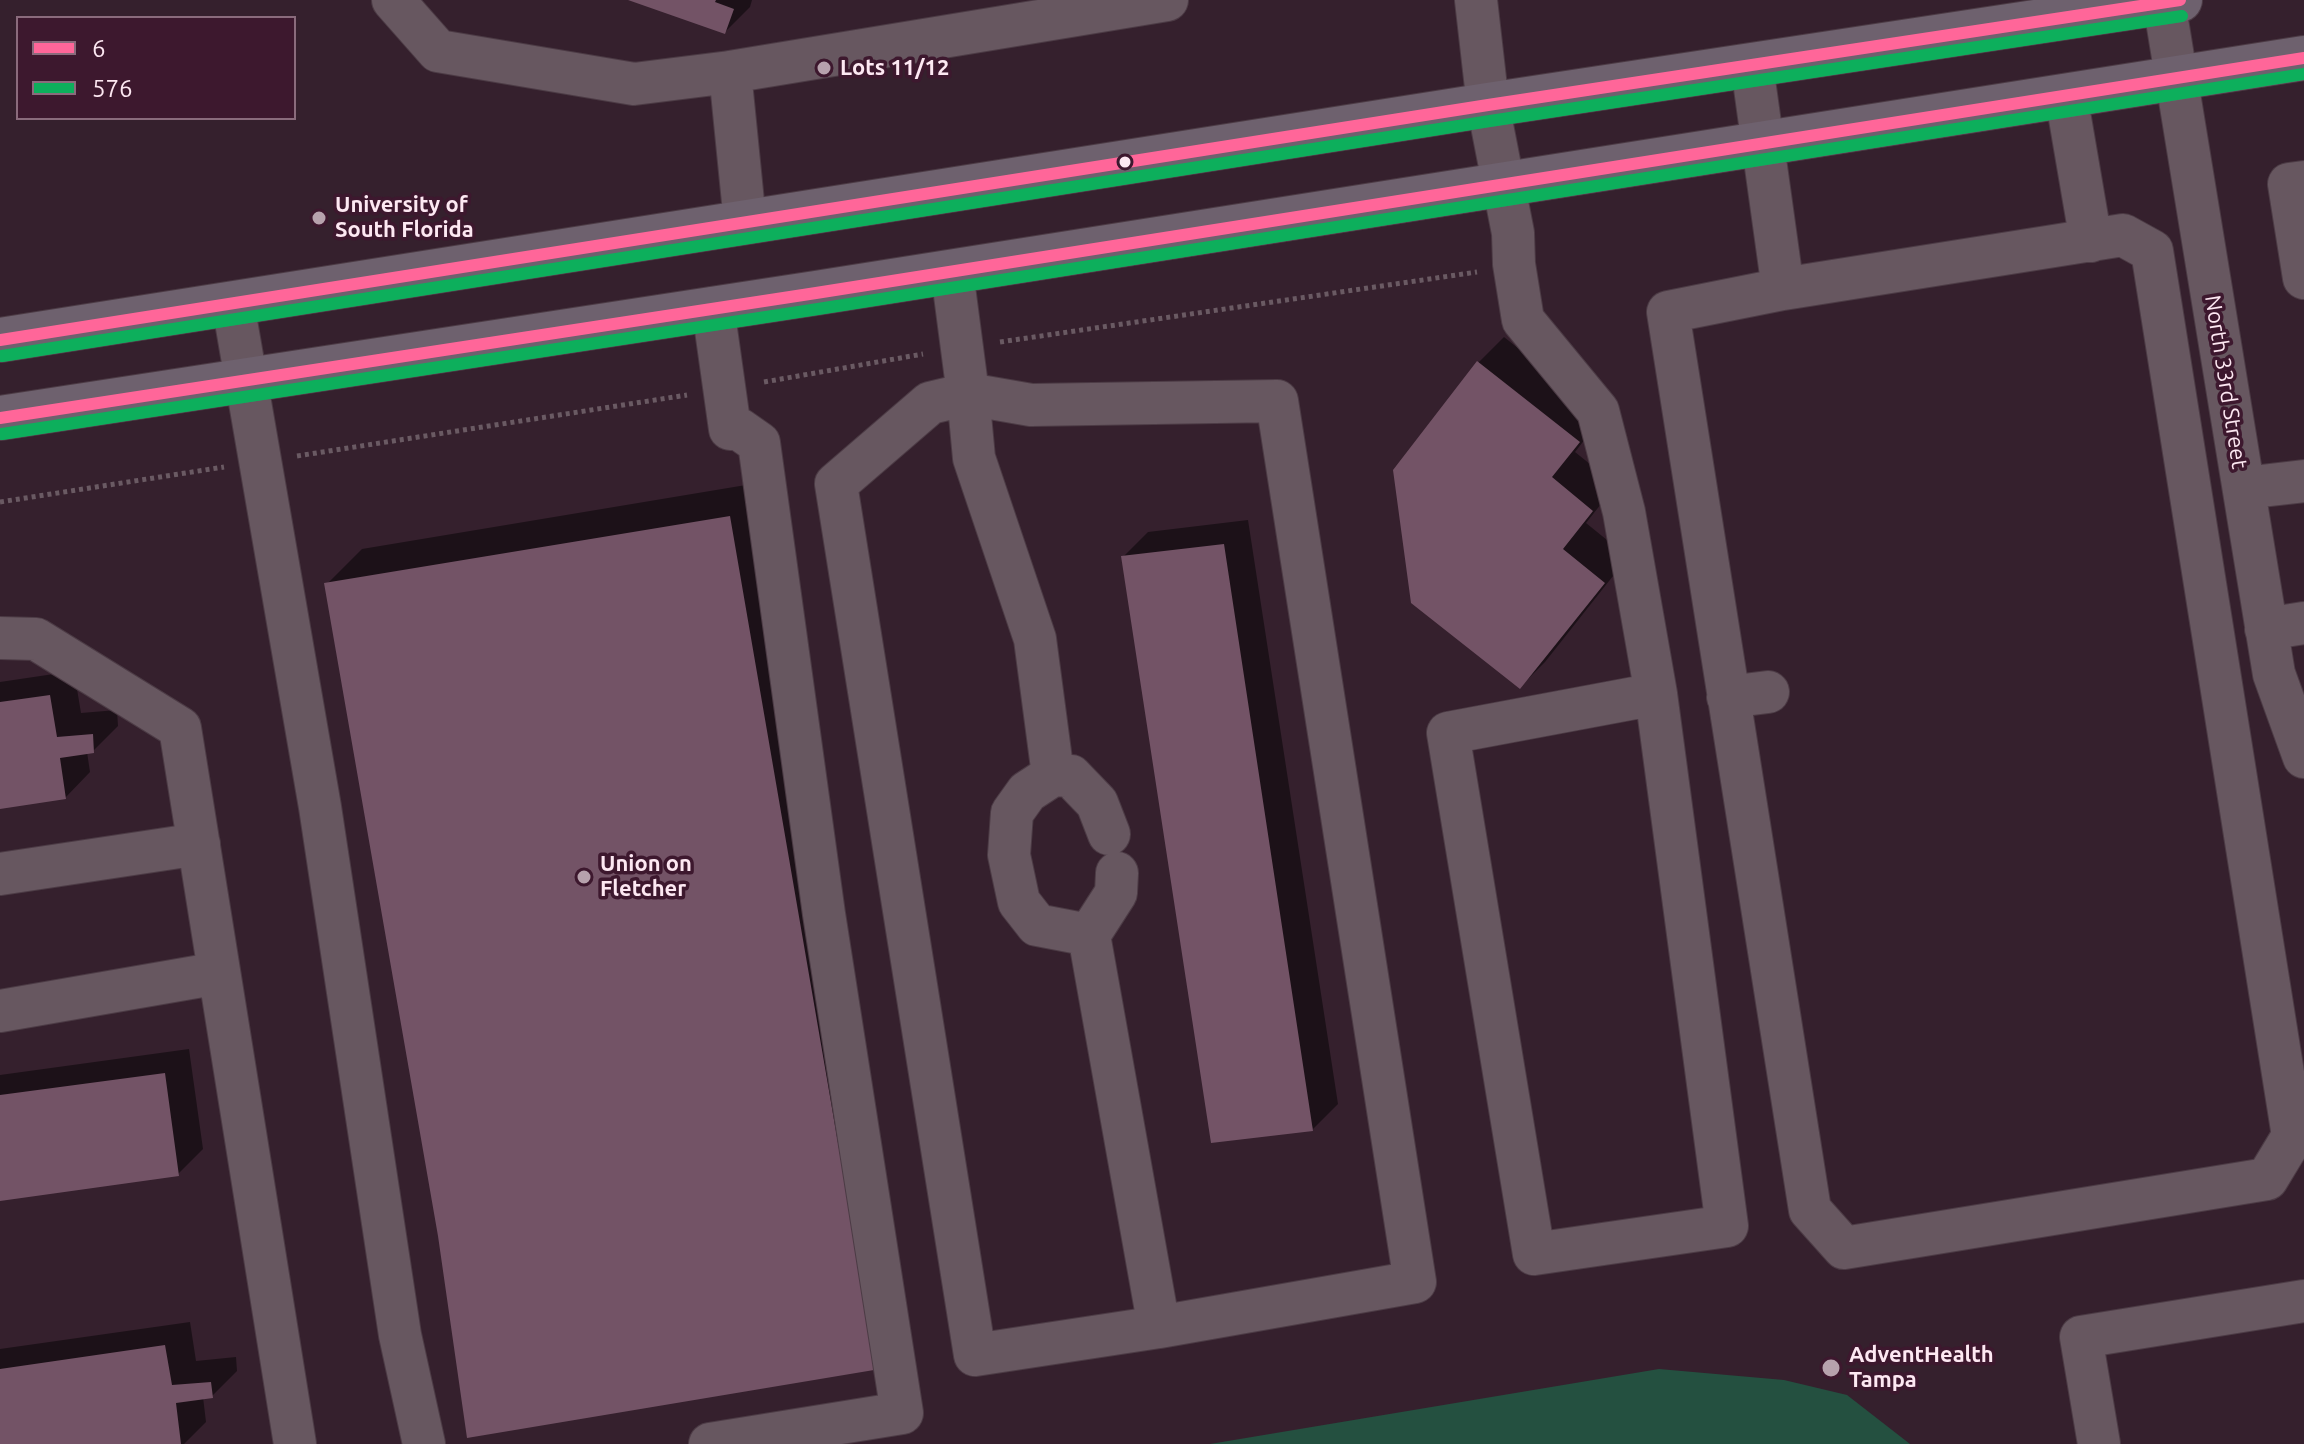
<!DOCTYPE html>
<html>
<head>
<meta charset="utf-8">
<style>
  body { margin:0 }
  #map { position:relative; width:2304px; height:1444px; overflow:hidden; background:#35202d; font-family:Ubuntu,sans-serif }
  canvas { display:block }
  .legend { position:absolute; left:16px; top:16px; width:280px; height:104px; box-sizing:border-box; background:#3d182e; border:2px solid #8a6b7c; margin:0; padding:10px 14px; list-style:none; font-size:24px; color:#fde8f2 }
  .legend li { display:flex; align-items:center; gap:16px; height:40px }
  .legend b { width:40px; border:2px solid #8a6b7c }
</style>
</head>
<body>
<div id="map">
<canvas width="2304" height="1444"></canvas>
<ul class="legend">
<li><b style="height:10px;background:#f69"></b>6</li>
<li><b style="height:10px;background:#0daf5c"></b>576</li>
</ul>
</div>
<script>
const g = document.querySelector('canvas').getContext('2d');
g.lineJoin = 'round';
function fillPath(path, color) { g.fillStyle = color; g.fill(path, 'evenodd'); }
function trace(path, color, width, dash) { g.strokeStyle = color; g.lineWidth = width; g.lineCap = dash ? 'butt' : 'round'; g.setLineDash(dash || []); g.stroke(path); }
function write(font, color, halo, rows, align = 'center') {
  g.font = font + ' Ubuntu,sans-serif'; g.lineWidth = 7; g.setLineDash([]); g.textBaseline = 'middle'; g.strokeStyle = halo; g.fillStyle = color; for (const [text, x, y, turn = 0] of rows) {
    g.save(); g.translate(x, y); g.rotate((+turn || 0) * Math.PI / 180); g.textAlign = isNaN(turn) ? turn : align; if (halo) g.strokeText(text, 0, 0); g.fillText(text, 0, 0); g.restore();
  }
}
const water = new Path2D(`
  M1659,1369L1784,1380L1847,1395L1910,1444H1210Z`);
const shadow = new Path2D(`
  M633,0H752L750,7L725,32Z
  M1504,337L1603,416L1575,452L1616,485L1586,523L1628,557L1545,662L1520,687L1396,471L1479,362Z
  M764,482L898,1343L873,1368L441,1236L327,584L362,549Z
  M1248,520L1338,1104L1313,1129L1123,557L1148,532Z
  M74,671L81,713L117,710L118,726L93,751L87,752L90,772L65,798L0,807V682Z
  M189,1049L203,1149L178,1174L0,1199V1075Z
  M190,1322L196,1361L236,1357L237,1371L212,1396L203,1397L206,1422L184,1444H0V1349Z`);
const building = new Path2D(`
  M628,0H716L715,2L734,9L725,34Z
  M1477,361L1580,442L1552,477L1593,511L1563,549L1605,583L1520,689L1411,603L1393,470Z
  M730,516L843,1172L874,1370L467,1438L438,1236L324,583Z
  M1224,544L1313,1131L1211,1143L1121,556Z
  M50,695L57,737L93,734L94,753L60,758L66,799L0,809V702Z
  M165,1073L179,1176L0,1201V1095Z
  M165,1345L172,1385L211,1382L213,1398L176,1403L181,1444H0V1369Z`);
const path = new Path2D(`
  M1000,342L1477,272
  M764,382L923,354
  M297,456L687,395
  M0,502L224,467`);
const minor = new Path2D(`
  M393,0L438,51L634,84L730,72L1167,0
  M1476,0L1488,105L1513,233L1514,264L1523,320L1598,411L1624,512L1656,694L1727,1226L1534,1254L1448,733L1656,694
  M2164,2L2274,674L2304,757
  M1752,66L1783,289
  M730,72L745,222
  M2066,95L2091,241
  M2304,182L2289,184L2304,278
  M2123,235L2152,251L2293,1136L2267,1179L1844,1248L1810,1210L1668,312L1783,289Z
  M952,272L968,394L1031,405L1277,401L1415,1282L1159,1327L1089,935L1116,893L1117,873
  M233,304L320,807L400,1335L424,1444
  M2244,488L2304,481
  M2266,629L2304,623
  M0,638L36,639L180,728L295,1444
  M1728,697L1768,692
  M1053,775L1035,639L974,458L968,394L930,403L836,484L975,1355L1159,1327
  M0,874L199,844
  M1089,935L1037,925L1019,902L1009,855L1012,813L1027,792L1053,775L1071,776L1097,803L1109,834
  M0,1011L219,973
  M710,1444L902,1413L824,914L759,443L739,429H730L713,308
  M2099,1444L2081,1337L2304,1301`);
const major = new Path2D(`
  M0,340L1488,105L2180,0
  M0,418L816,293L2304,58`);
const bus1 = new Path2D(`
  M0,340L1488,105L2180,0
  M0,418L816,293L2304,58`);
const bus2 = new Path2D(`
  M2,356L1490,121L2182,16
  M2,434L818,309L2304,74`);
const markers = [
  [824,68,8,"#b7a2ad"],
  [1125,162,7,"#fde8f2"],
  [319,218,8,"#b7a2ad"],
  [584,877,8,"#b7a2ad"],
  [1831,1368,10,"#b7a2ad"]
];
const poiNames = [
  ["Lots 11/12",840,68],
  ["University of",335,205],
  ["South Florida",335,230],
  ["Union on",600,864],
  ["Fletcher",600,889],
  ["AdventHealth",1849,1355],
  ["Tampa",1849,1380]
];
const streetNames = [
  ["North 33rd Street",2226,382,81]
];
fillPath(water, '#245040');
fillPath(shadow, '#0007');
fillPath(building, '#735366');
trace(minor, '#4c3b45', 44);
trace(major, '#4c3b45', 46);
trace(path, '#6a5a63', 5, [4, 4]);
trace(minor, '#675760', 42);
trace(major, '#6e616e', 44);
trace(bus1, '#f69', 12);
trace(bus2, '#0daf5c', 12);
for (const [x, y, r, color] of markers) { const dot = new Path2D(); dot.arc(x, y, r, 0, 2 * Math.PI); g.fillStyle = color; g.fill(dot); trace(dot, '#3d182e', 3); }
write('bold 22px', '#fde8f2', '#3d182e', poiNames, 'left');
write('22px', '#fde8f2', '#3d182e', streetNames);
</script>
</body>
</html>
